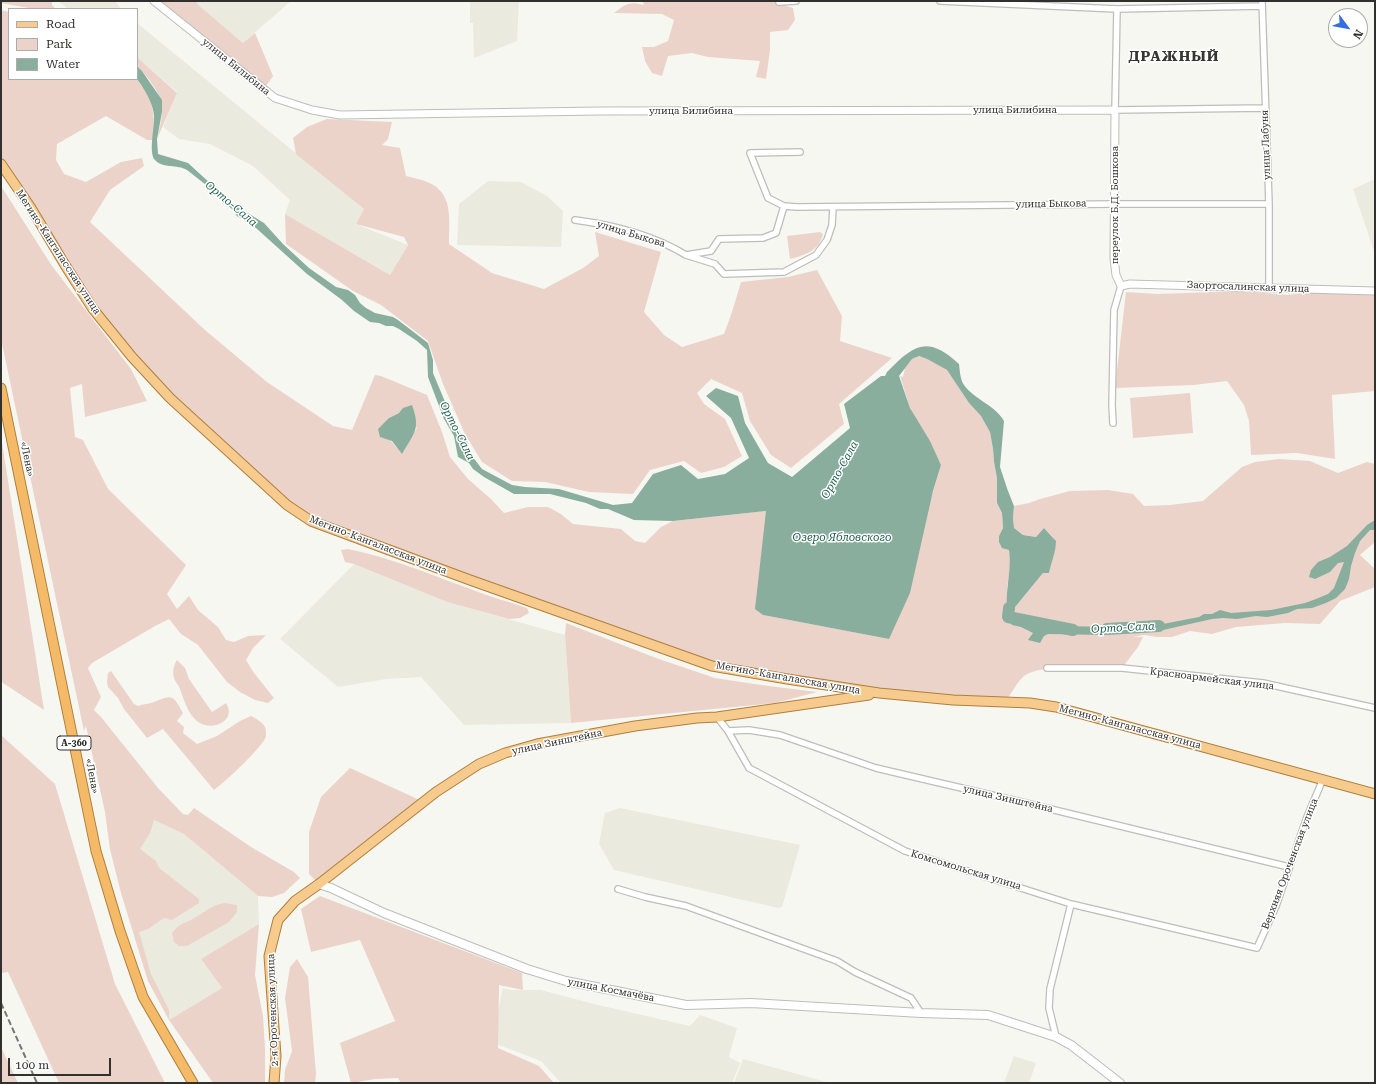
<!DOCTYPE html>
<html>
<head>
<meta charset="utf-8">
<style>
  body { margin:0 }
  #map { position:relative; width:1376px; height:1084px; overflow:hidden; background:#f7f7f2; font-family:"Roboto Serif",serif }
  canvas { display:block }
  .frame { position:absolute; inset:0; border:2px solid #30302e; pointer-events:none }
  .legend { position:absolute; left:8px; top:8px; width:130px; height:72px; box-sizing:border-box; background:#fff; border:1px solid #acacab; margin:0; padding:5px 7px; list-style:none; font-size:12px; color:#30302e }
  .legend li { display:flex; align-items:center; gap:8px; height:20px }
  .legend b { width:20px; border:1px solid #acacab }
  .north { position:absolute; left:1328px; top:8px; width:40px; height:40px; box-sizing:border-box; background:#fff; border:1px solid #acacab; border-radius:50%; rotate:122deg; font-size:11px; font-weight:700; line-height:16px; text-align:center; color:#30302e }
  .north::after { content:''; display:block; margin:auto; width:14px; height:18px; background:#356fde; clip-path:polygon(50% 0,100% 100%,50% 72%,0 100%) }
  .scale { position:absolute; left:8px; top:1058px; width:103px; height:18px; box-sizing:border-box; border:2px solid #30302e; border-top:0; padding-left:5px; font-size:12px; line-height:14px; white-space:nowrap; color:#30302e; -webkit-text-stroke:3px #fff; paint-order:stroke }
</style>
</head>
<body>
<div id="map">
<canvas width="1376" height="1084"></canvas>
<div class="frame"></div>
<ul class="legend">
<li><b style="height:5px;background:#f7cb8e"></b>Road</li>
<li><b style="height:11px;background:#ebd3ca"></b>Park</li>
<li><b style="height:11px;background:#8aae9e"></b>Water</li>
</ul>
<div class="north">N</div>
<div class="scale">100 m</div>
</div>
<script>
const g = document.querySelector('canvas').getContext('2d');
g.lineJoin = 'round';
function fillPath(path, color) { g.fillStyle = color; g.fill(path, 'evenodd'); }
function trace(path, color, width, dash) { g.strokeStyle = color; g.lineWidth = width; g.lineCap = dash ? 'butt' : 'round'; g.setLineDash(dash || []); g.stroke(path); }
function write(font, color, halo, rows, align = 'center') {
  g.font = font + ' "Roboto Serif",serif'; g.lineWidth = 3; g.setLineDash([]); g.textBaseline = 'middle'; g.strokeStyle = halo; g.fillStyle = color; for (const [text, x, y, turn = 0] of rows) {
    g.save(); g.translate(x, y); g.rotate((+turn || 0) * Math.PI / 180); g.textAlign = isNaN(turn) ? turn : align; if (halo) g.strokeText(text, 0, 0); g.fillText(text, 0, 0); g.restore();
  }
}
const built = new Path2D(`
  M58,1H115L121,9H68Z
  M197,1H291L243,43L196,4Z
  M470,1H519L517,41L474,58L473,23H470Z
  M137,23L364,209L356,224L408,245L390,275L285,214L290,200L253,166L210,144L179,139L163,127L177,92L137,57Z
  M1375,179V254L1353,189Z
  M488,181L521,182L547,196L563,211L561,247L457,245L459,204Z
  M354,564L447,602L565,635L571,723L464,725L421,677L386,679L338,687L280,639Z
  M620,808L800,845L782,907L778,908L614,870L599,844L605,813Z
  M105,812L154,819L184,834L258,896L259,924L201,959L222,988L169,1020L148,981L135,939L110,849Z
  M503,988L511,990H541L590,1003L690,1026L700,1015L737,1028L729,1057L740,1063L732,1083H561L541,1061L491,1042Z
  M1014,1056L1036,1063L1029,1083H1004Z
  M743,1059L830,1083H734Z`);
const green = new Path2D(`
  M1,1H52V5L56,9H34L1,3Z
  M154,1H197V4L243,43L255,33L273,76L264,89Z
  M643,1H778V3L793,8L795,20L788,30L770,32V50L766,79L756,77L760,61L708,57L692,53L668,56L662,76L652,73L645,61L642,47H654L668,41L674,20L662,14L614,13C626,4 628,1 644,5Z
  M1,10L9,12V79L137,78C153,96 156,117 153,140H147L106,116L57,144L56,160L64,174L86,182L121,162L142,158L144,166L110,190L90,222L205,330L267,382L333,426L352,430L375,375L381,376L427,395L442,432L450,457L468,479L491,499L504,513L528,507H548L561,514L573,524L621,529L635,541L645,543L661,527L673,521L766,511L763,615L889,639L941,465L910,408L900,376L903,377L905,368L912,359L919,356L927,359L947,370L969,403L981,416L990,432L993,449L994,462L997,478V503L1002,513L1003,528L999,536L1009,550L1011,558L1010,569L1007,587L1011,612L1043,573H1049C1050,567 1050,561 1052,556C1059,541 1056,540 1044,528L1036,537L1023,535L1014,528L1013,518L1014,506L1029,503L1040,499L1070,491L1108,490L1133,494L1144,506L1170,505L1203,501L1242,467L1255,462L1279,459L1310,461L1338,473L1367,462L1375,464V542L1360,555L1375,569V587L1340,601L1320,624L1285,623L1236,627L1212,634L1190,631L1172,637H1157L1144,635L1134,637H1143L1138,647L1122,668C1099,668 1042,663 1024,676C1018,681 1011,694 1006,701L953,700L712,666L311,521L170,398L93,309L1,164ZM399,413L417,428L402,453L391,441L389,418Z
  M137,57L177,93L157,139C159,130 162,120 162,111C163,95 148,77 137,66Z
  M327,119L392,122L388,139L382,145L400,148L406,176C413,178 421,179 427,182C454,192 449,220 449,244L492,273L544,289L583,268L599,256L595,232L661,252L644,312L664,335L682,347L724,334L732,312L741,282L788,277L817,270L842,316L840,341L892,358L839,404L844,424L791,468L771,455L750,421L742,393L711,379L697,393L704,404L725,419L742,456L724,467L701,473L684,461L650,470L633,494L589,492L545,482L512,481L482,462L465,434L443,384L428,341L381,305L353,291L286,244L285,214L390,275L408,245L404,237L356,224L364,209L296,154L293,138L307,127Z
  M1,186L52,266L131,369L147,401L85,417L82,384L70,388L75,437L83,440L108,489L186,565L167,594L177,609L189,596L198,610L218,627L226,640L234,642L248,636L266,635L253,648L246,660L254,673L274,698L268,703L255,700L240,692L227,682L198,645L181,634L169,619L155,626L92,663L88,668L101,697L94,710L101,717L158,788L183,814L188,815L194,808L251,847L294,872L300,878L284,893L272,897L258,896L184,834L154,820L150,833L140,849L156,861L159,868L199,899V903L172,920L164,918L148,929L139,932L151,974L169,1010V1020L222,988L201,959L259,924L255,975L263,1016L265,1048V1083H213L169,1020L148,981L121,893L110,849L105,812L86,726L84,731L1,339Z
  M820,232L823,234C819,251 805,255 790,259L787,236Z
  M1331,290L1375,291V391L1332,395L1335,459L1297,453L1251,455L1249,421L1244,405L1227,381L1194,385L1115,388L1126,292L1157,294L1243,291L1288,295Z
  M1190,393L1193,433L1133,438L1130,398Z
  M1,436L44,710L3,683L1,679Z
  M348,549C389,557 429,574 468,588C487,596 507,601 527,608L529,613L520,618L509,619L447,602L354,564L345,562L341,550Z
  M566,623L656,658L715,678L761,685L817,692L775,703L571,723L565,635Z
  M177,660L185,668L189,679L212,712L226,703C237,720 214,731 200,723C189,717 184,700 180,689C179,685 175,682 174,678C172,672 174,665 177,660Z
  M111,671L134,704L138,706C143,704 149,704 154,702C173,694 173,695 183,713L177,721L184,727L183,733L197,744L217,736L240,721L251,716C256,719 262,721 265,727C266,729 266,734 266,736C264,746 224,783 214,790L163,729L147,738L124,709L118,698L108,687L107,682L108,673Z
  M1,735L55,784L115,984L165,1083H59L8,972L1,973Z
  M350,768L424,802L319,884L309,874V832L321,797Z
  M320,896L522,973L523,990L499,985L498,1048L539,1066L554,1083H401L398,1078L375,1079L351,1083L340,1043L395,1021L360,940L311,952L301,909Z
  M225,903L237,905V912L229,922L187,946H179L174,942L172,933C181,922 185,924 196,917C207,911 211,905 225,903Z
  M297,959L308,977L316,1074L315,1083H284L285,1070L292,1051L285,998L290,967Z
  M1,1047L18,1083H1Z`);
const water = new Path2D(`
  M137,66L142,71L162,100V112L157,139L158,154L188,163L233,204L264,223L283,244L309,268L336,287L348,290L355,295L360,303L366,308L375,313L393,317L398,320L428,343L433,360V373L453,421L463,437L467,441L472,456L482,469L512,485L525,487L559,489L613,505L632,503L653,474L681,465L698,479L725,474L749,458L731,418L706,396L716,388L738,396L745,423L768,463L792,477L850,428L844,404L881,376H885L887,372C914,344 928,335 959,364C960,371 960,379 964,385C975,400 995,405 1004,421L1000,467L1008,491L1014,506L1013,518L1014,528L1023,535L1036,537L1044,528L1056,541C1056,552 1051,562 1049,573H1043L1011,612L1016,622L1030,627L1051,629L1062,626L1114,627L1137,629L1199,617L1204,614H1212L1220,610L1231,613L1271,610L1305,603L1316,599L1328,594L1334,588L1344,562L1338,563L1330,572L1315,579L1309,577L1311,570L1318,562L1330,557L1347,546L1367,525L1375,520V530H1370L1360,541L1355,553L1351,566L1349,579L1345,589L1336,598L1326,603L1312,608L1297,609L1288,613L1267,617L1256,616L1237,619L1223,618L1212,619L1163,630H1147L1104,635L1048,634L1044,636L1040,643L1028,640L1033,633L1021,627L1012,625C1000,604 1013,573 1009,550L1002,548L999,542V536L1003,528L1002,513L997,503V478L994,462L993,449L990,432L986,425L981,416L969,403L947,370L927,359L919,356L912,359L899,376L910,408L930,441L941,465L933,491L910,593L889,639L763,615L755,609L766,511L673,521L634,520L608,509H600L586,503L550,494H514L484,477L473,469L469,463L458,457L454,436L444,419L428,377L427,350L417,341L399,329L393,326H386L379,323L370,322L354,311L342,300L307,274L256,228L237,216L232,209L226,204L215,192L187,170C177,164 163,169 155,160C148,153 155,126 154,115C153,105 147,94 142,86C141,84 138,81 137,78C136,75 137,69 137,66Z
  M412,405C421,430 414,433 402,454L392,441L380,437L378,429L389,418L399,413L403,408Z`);
const river = new Path2D(`
  M1009,608L1008,617L1073,630
  M1107,629L1159,626`);
const minor = new Path2D(`
  M940,1L1117,9L1262,6
  M1262,1L1269,204V288
  M779,2L796,1
  M1117,9L1115,110L1265,108
  M800,152L750,153L768,198L784,206L797,207L1114,204H1269
  M784,206L776,233L763,238L719,239L711,251L686,255L715,264L724,274L784,272L816,255L827,240L832,225L833,207
  M575,220C613,225 653,235 686,255
  M1113,423L1112,405L1114,310L1121,286
  M1047,668H1122L1263,683L1375,708
  M717,717L728,731L749,768L905,851L1071,904L1257,948L1276,906L1307,817L1323,779
  M728,731L749,730L780,735L876,768L1034,805L1289,867
  M618,889L645,897L686,906L837,961L855,972L911,998L921,1013
  M1056,1037L1049,1008L1050,989L1071,904`);
const tertiary = new Path2D(`
  M154,1L275,98L312,110L340,115L599,111L1115,110L1114,259L1116,275L1121,286L1130,284L1375,291`);
const secondary = new Path2D(`
  M319,884L331,888L384,913L527,969L566,981L686,1005L751,1003L921,1013L988,1015L1056,1037L1071,1045L1120,1083`);
const primary = new Path2D(`
  M1,164L31,208L65,265L93,309L132,357L170,398L287,505L311,521L470,580L712,666L787,679L879,693L953,700L1030,703L1056,707L1375,794
  M274,1083L276,1056L269,956L278,920L295,901L319,884L436,792L479,764L505,753L537,744L635,726L697,718L717,717L869,695`);
const trunk = new Path2D(`
  M1,388L96,851L120,931L143,997L193,1083`);
const rail = new Path2D(`
  M1,1003L37,1083`);
const shields = [
  [74,743,34]
];
const shieldNames = [
  ["А-360",74,743]
];
const streetNames = [
  ["улица Билибина",236,67,39],
  ["улица Билибина",1015,110],
  ["улица Билибина",691,111],
  ["улица Лабуня",1266,145,-92],
  ["улица Быкова",1051,204,-1],
  ["переулок Б.Д. Бошкова",1115,205,-90],
  ["улица Быкова",631,234,17],
  ["Мегино-Кангаласская улица",58,252,57],
  ["Заортосалинская улица",1248,287,2],
  ["«Лена»",27,459,78],
  ["Мегино-Кангаласская улица",378,545,21],
  ["Мегино-Кангаласская улица",788,678,10],
  ["Красноармейская улица",1212,679,7],
  ["Мегино-Кангаласская улица",1130,727,15],
  ["улица Зинштейна",557,742,-12],
  ["«Лена»",92,776,79],
  ["улица Зинштейна",1008,799,13],
  ["Верхняя Ороченская улица",1290,864,-69],
  ["Комсомольская улица",966,870,17],
  ["улица Космачёва",611,990,11],
  ["2-я Ороченская улица",273,1010,-92]
];
const waterNames = [
  ["Орто-Сала",231,204,40],
  ["Орто-Сала",457,431,63],
  ["Орто-Сала",840,470,-61],
  ["Озеро Ябловского",842,538],
  ["Орто-Сала",1123,628,-3]
];
const districtNames = [
  ["ДРАЖНЫЙ",1174,57]
];
fillPath(built, '#ebeade');
fillPath(green, '#ebd3ca');
fillPath(water, '#8aae9e');
trace(river, '#8aae9e', 12);
trace(minor, '#bdbdb9', 8);
trace(tertiary, '#bdbdb9', 9);
trace(secondary, '#bdbdb9', 10);
trace(primary, '#ae7f3c', 11);
trace(trunk, '#ae7f3c', 11);
trace(minor, '#fff', 5.5);
trace(tertiary, '#fff', 7);
trace(secondary, '#fff', 8);
trace(primary, '#f7cb8e', 9);
trace(trunk, '#f4ba68', 9);
trace(rail, '#757572', 2, [6, 3]);
for (const [x, y, w] of shields) { const box = new Path2D(); box.roundRect(x - w / 2, y - 7, w, 14, 3); g.fillStyle = '#fff'; g.fill(box); trace(box, '#30302e', 1); }
write('bold 9px', '#30302e', null, shieldNames);
write('10px', '#30302e', '#fff', streetNames);
write('italic 11px', '#1e5f49', '#fff', waterNames);
g.letterSpacing = '1px';
write('bold 14px', '#373633', '#fff', districtNames);
g.letterSpacing = '0px';
</script>
</body>
</html>
